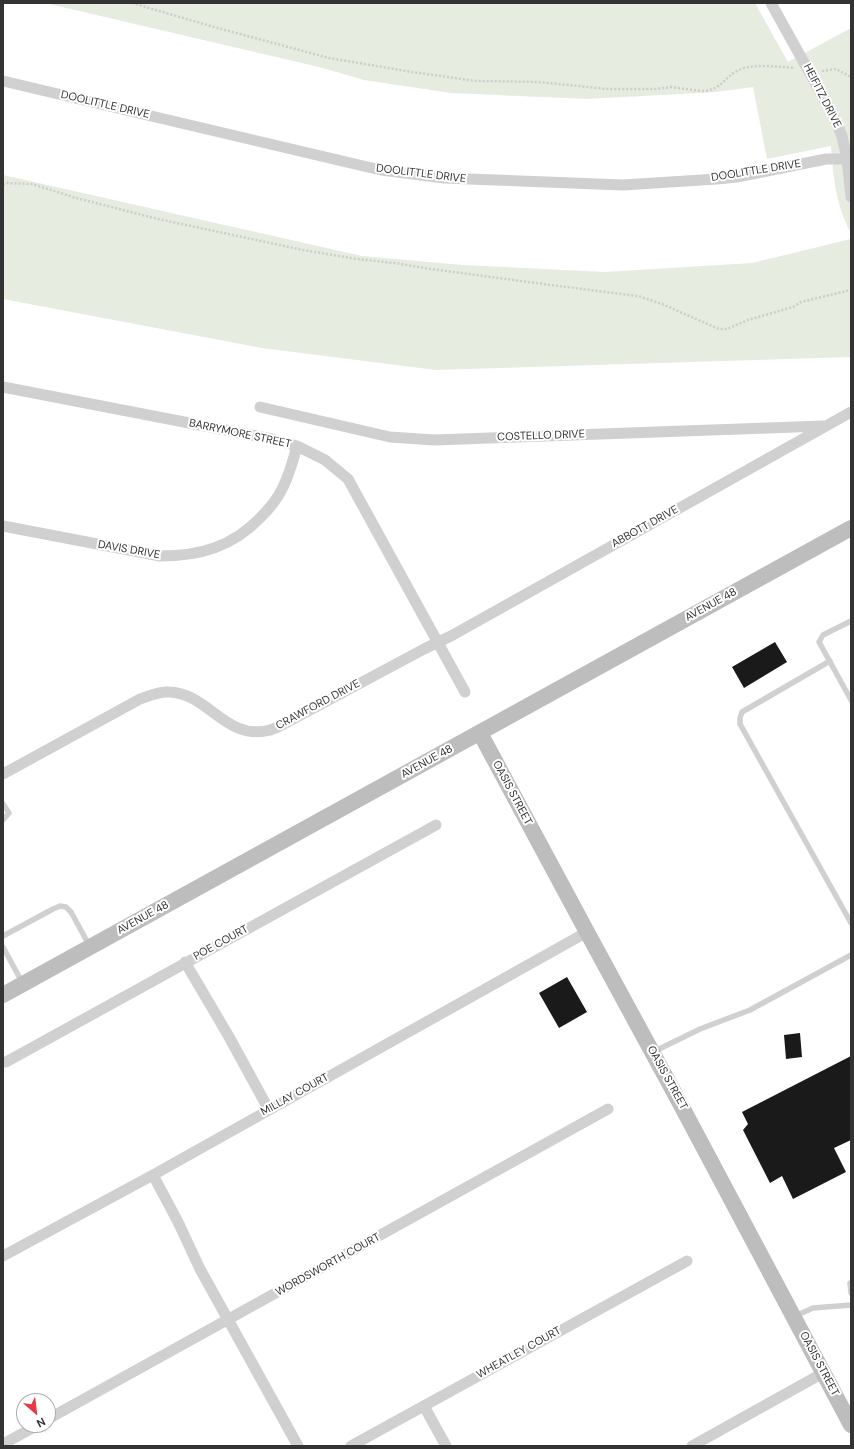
<!DOCTYPE html>
<html>
<head>
<meta charset="utf-8">
<style>
  body { margin:0 }
  #map { position:relative; width:854px; height:1449px; overflow:hidden; background:#fff; font-family:"DM Sans",sans-serif }
  canvas { display:block }
  .frame { position:absolute; inset:0; border:4px solid #333; pointer-events:none }
  .north { position:absolute; left:16px; top:1393px; width:40px; height:40px; box-sizing:border-box; background:#fff; border:1px solid #adadad; border-radius:50%; rotate:152deg; font-size:11px; font-weight:700; line-height:16px; text-align:center; color:#333 }
  .north::after { content:''; display:block; margin:auto; width:14px; height:18px; background:#e63946; clip-path:polygon(50% 0,100% 100%,50% 72%,0 100%) }
</style>
</head>
<body>
<div id="map">
<canvas width="854" height="1449"></canvas>
<div class="frame"></div>
<div class="north">N</div>
</div>
<script>
const g = document.querySelector('canvas').getContext('2d');
g.lineJoin = 'round';
function fillPath(path, color) { g.fillStyle = color; g.fill(path, 'evenodd'); }
function trace(path, color, width, dash) { g.strokeStyle = color; g.lineWidth = width; g.lineCap = dash ? 'butt' : 'round'; g.setLineDash(dash || []); g.stroke(path); }
function write(font, color, halo, rows, align = 'center') {
  g.font = font + ' "DM Sans",sans-serif'; g.lineWidth = 4; g.setLineDash([]); g.textBaseline = 'middle'; g.strokeStyle = halo; g.fillStyle = color; for (const [text, x, y, turn = 0] of rows) {
    g.save(); g.translate(x, y); g.rotate((+turn || 0) * Math.PI / 180); g.textAlign = isNaN(turn) ? turn : align; if (halo) g.strokeText(text, 0, 0); g.fillText(text, 0, 0); g.restore();
  }
}
const green = new Path2D(`
  M45,3H755L788,62L851,28V233C836,206 833,176 831,146L767,159L753,87L716,92L587,99L451,93L364,80L319,67Z
  M3,175L362,256L463,265L605,272L752,263L851,239V357L436,370L262,348L3,299Z`);
const building = new Path2D(`
  M775,642L787,662L744,688L732,667Z
  M567,977L587,1012L559,1028L539,993Z
  M800,1033L802,1057L786,1059L784,1035Z
  M851,1056V1140L834,1148L846,1172L793,1199L782,1176L770,1183L743,1130L748,1124L742,1112Z`);
const path = new Path2D(`
  M132,3L214,27L329,58L412,72L476,81L539,82L607,89H657L671,87L702,91C721,91 725,76 739,70C753,63 779,67 795,68
  M822,71L836,69L851,77
  M3,185L7,183L32,184L76,198L158,219L303,250L357,259L395,263L424,268L543,284L638,296L662,304L719,329H727L748,320L793,307L801,302L851,290`);
const lane = new Path2D(`
  M851,621L823,635L819,642L851,700
  M830,661L742,712L740,718V724L851,923
  M3,804L9,813L3,820
  M3,936L53,909L60,906L66,907L71,912L89,945
  M3,947L22,982
  M653,1052L700,1029L750,1010L851,955
  M850,1283L851,1293
  M795,1316L813,1308L851,1305`);
const street = new Path2D(`
  M771,3L833,115L842,136L847,159L851,197
  M3,81L359,165L381,170L444,178L623,185L717,179L737,177L826,159H847
  M3,387L272,439L297,446L325,460L348,479L465,692
  M260,407L390,437L434,440L823,426
  M3,526L160,556C200,556 232,547 260,518C268,510 277,500 282,489C289,476 293,461 297,446
  M3,774L140,699C149,696 159,691 169,692C209,693 226,742 270,730C275,729 280,726 284,724L424,649L451,636L851,412
  M185,962L228,1035L269,1110
  M6,1062L436,825
  M153,1175L178,1222L200,1269L298,1446
  M3,1256L153,1175L587,932
  M424,1406L446,1446
  M48,1419L608,1109
  M3,1444L38,1425
  M351,1446L687,1261
  M692,1446L823,1373`);
const secondary = new Path2D(`
  M480,733L587,932L682,1107L851,1425
  M3,995L851,528`);
const streetNames = [
  ["HEIFITZ DRIVE",822,96,63],
  ["DOOLITTLE DRIVE",105,105,13],
  ["DOOLITTLE DRIVE",756,171,-9],
  ["DOOLITTLE DRIVE",421,174,7],
  ["BARRYMORE STREET",240,434,12],
  ["COSTELLO DRIVE",541,436,-2],
  ["ABBOTT DRIVE",645,527,-29],
  ["DAVIS DRIVE",129,550,10],
  ["AVENUE 48",711,605,-29],
  ["CRAWFORD DRIVE",318,705,-28],
  ["AVENUE 48",427,762,-29],
  ["OASIS STREET",512,793,62],
  ["AVENUE 48",143,918,-29],
  ["POE COURT",221,943,-29],
  ["OASIS STREET",667,1078,61],
  ["MILLAY COURT",295,1095,-29],
  ["WORDSWORTH COURT",328,1265,-29],
  ["WHEATLEY COURT",519,1353,-29],
  ["OASIS STREET",819,1364,62]
];
fillPath(green, '#e6ecdf');
fillPath(building, '#1a1a1a');
trace(path, '#cdcdcd', 2.5, [2, 2]);
trace(lane, '#d0d0d0', 5.5);
trace(street, '#d0d0d0', 11);
trace(secondary, '#bdbdbd', 16);
write('11px', '#333', '#fff', streetNames);
</script>
</body>
</html>
